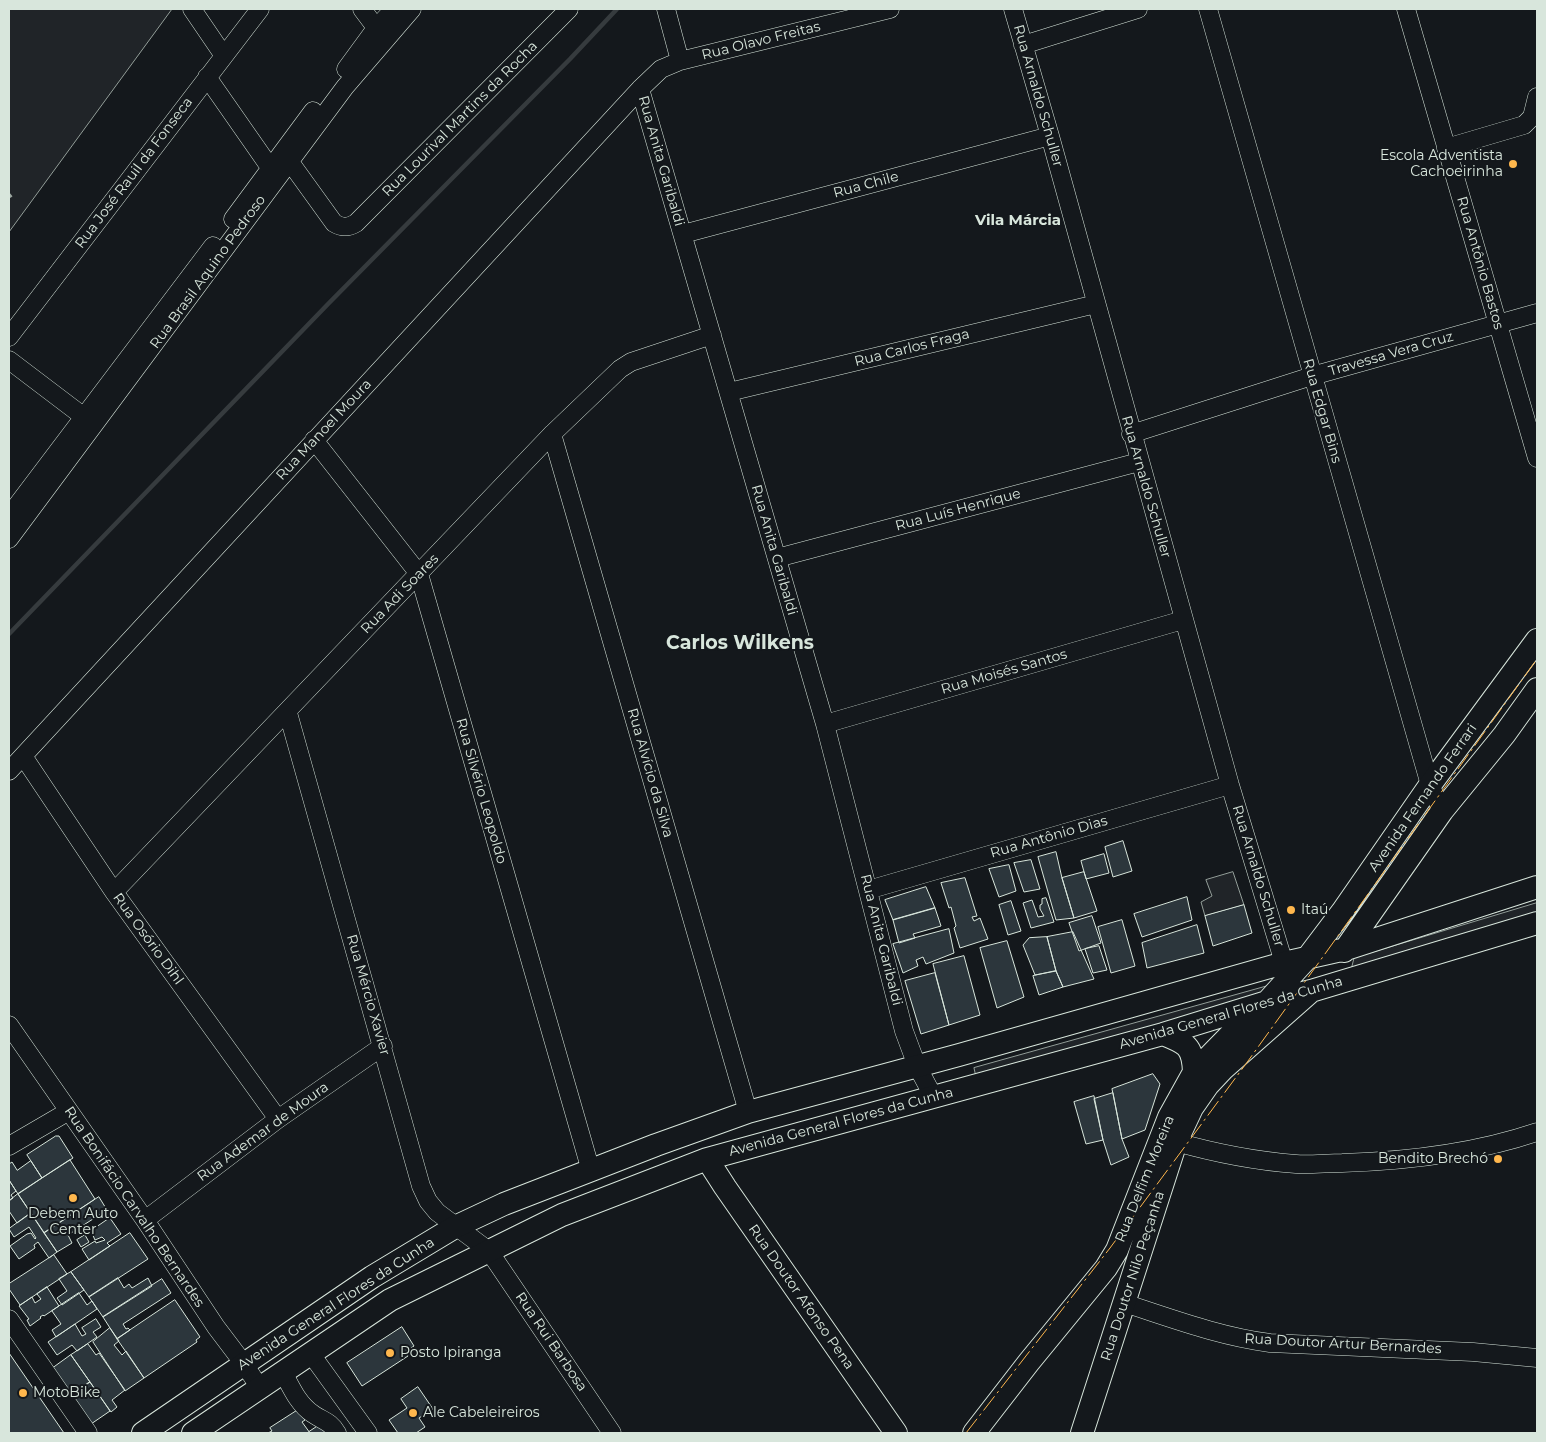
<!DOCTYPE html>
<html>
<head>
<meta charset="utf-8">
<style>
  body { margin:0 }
  #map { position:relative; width:1546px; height:1442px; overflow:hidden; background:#14181c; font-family:Montserrat,sans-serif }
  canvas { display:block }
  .frame { position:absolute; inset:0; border:10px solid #d8e6dc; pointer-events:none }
</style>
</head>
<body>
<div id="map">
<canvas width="1546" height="1442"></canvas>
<div class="frame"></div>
</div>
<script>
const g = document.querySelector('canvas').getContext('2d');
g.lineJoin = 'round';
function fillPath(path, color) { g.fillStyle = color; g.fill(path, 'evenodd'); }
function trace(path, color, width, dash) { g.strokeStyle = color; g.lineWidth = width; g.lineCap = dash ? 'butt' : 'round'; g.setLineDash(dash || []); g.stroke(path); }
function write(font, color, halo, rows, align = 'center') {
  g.font = font + ' Montserrat,sans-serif'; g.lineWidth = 4; g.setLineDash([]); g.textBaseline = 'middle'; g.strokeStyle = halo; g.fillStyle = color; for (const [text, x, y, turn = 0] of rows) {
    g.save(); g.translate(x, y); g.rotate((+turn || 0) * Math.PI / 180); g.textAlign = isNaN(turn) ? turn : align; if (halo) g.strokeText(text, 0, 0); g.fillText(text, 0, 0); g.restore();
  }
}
const green = new Path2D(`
  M9,9H172L9,232Z
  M1233,872L1244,905L1205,916L1201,902L1212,896L1206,880Z
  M1537,903V913L1351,970L1354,958Z
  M1278,983L1268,996L976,1077L974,1068Z`);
const stream = new Path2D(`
  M9,634L329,303L570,59L617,9`);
const building = new Path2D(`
  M1123,841L1132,871L1113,877L1105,847Z
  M1056,852L1062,878L1074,918L1056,920L1038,857Z
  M1104,854L1109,873L1086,879L1081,861Z
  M1031,860L1040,889L1024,892L1014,863Z
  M1009,865L1016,891L999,897L989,869Z
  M1084,872L1097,911L1074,918L1062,878Z
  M965,878L977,916L972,917L974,921L980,918L988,939L960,948L954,928L956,926L951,907L949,908L941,883Z
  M926,887L935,908L893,920L885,900Z
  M1187,897L1192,920L1142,937L1134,914Z
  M1046,898L1054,922L1031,928L1023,903L1032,900L1038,917L1044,916L1040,909V905L1042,904V899Z
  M1011,901L1021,931L1008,935L999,905Z
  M1244,905L1252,933L1213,946L1205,916Z
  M935,908L941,926L913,934L915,938L899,943L893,920Z
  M1092,916L1101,943L1079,951L1069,923Z
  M1122,920L1135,966L1111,973L1098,927Z
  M1197,925L1204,953L1147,968L1142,943Z
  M949,929L954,953L926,964L923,957L916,960L918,966L903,973L893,944Z
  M1073,932L1094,979L1063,987L1056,971L1047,937Z
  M1047,937L1056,971L1035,975L1023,945L1029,938Z
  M1007,941L1024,997L997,1008L980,948Z
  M1099,946L1107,970L1093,973L1085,949Z
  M964,956L980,1015L949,1025L933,964Z
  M1056,971L1063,987L1039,995L1033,976Z
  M935,973L949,1025L921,1034L905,981Z
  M1153,1074L1160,1084L1145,1130L1122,1139L1112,1089Z
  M1113,1093L1122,1139L1129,1157L1111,1165L1103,1140L1094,1099Z
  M1094,1096L1103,1140L1086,1144L1074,1102Z
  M56,1136H59L73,1158L42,1178L27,1155Z
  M70,1160L95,1199L44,1233L18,1194Z
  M31,1161L42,1178L18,1194L9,1180V1164L12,1162L17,1170Z
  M9,1180L16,1191L11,1195L13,1198L9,1201Z
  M18,1194L31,1213L17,1223L9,1211V1201Z
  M99,1197L107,1210L68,1235L72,1243L57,1252L44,1233Z
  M31,1213L57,1252L49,1258L38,1242L34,1245L35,1248L19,1259L10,1246L27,1234L31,1233L35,1239L36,1238L29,1227L14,1237L9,1229Z
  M110,1218L121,1234L107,1243L110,1246L89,1260L82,1249L95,1241L96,1243L105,1240L102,1237L95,1240L91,1231Z
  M130,1233L148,1259L89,1297L71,1272Z
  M85,1235L89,1242L81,1247L77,1240Z
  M54,1255L67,1274L20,1305L9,1289V1284Z
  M71,1272L84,1290L62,1305L57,1298L67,1291L59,1279Z
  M118,1278L124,1288L129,1284L132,1288L148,1278L152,1286L103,1317L89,1297Z
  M162,1279L171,1293L123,1324L126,1329L128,1328L130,1330L117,1339L103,1317Z
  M47,1287L59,1306L44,1316L43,1315L40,1317L41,1318L30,1326L27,1320L29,1319L19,1306L32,1297L35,1303L41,1299L37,1294Z
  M79,1293L87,1305L92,1301L97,1309L56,1337L52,1330L61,1324L52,1311Z
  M175,1300L200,1337L196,1340L197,1342L144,1378L117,1339Z
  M96,1319L101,1327L93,1332L97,1337L77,1351L72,1345L57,1355L48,1342L75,1324L82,1336L86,1334L82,1328Z
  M402,1327L414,1346L405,1352L408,1356L362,1386L347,1363Z
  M110,1328L119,1341L114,1345L122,1355L126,1351L144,1378L125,1391L93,1342Z
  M88,1344L96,1355L99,1353L125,1390L112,1400L117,1407L111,1412L71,1355Z
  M9,1353L64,1433H9Z
  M71,1355L90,1382L72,1395L53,1368Z
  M90,1382L110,1411L91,1424L70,1396Z
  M418,1387L433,1409L419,1418L425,1427L416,1433H398L389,1420L407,1408L401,1399Z
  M298,1410L305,1420L302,1422L310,1433H268L272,1431L270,1428Z
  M324,1422L333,1433H310L309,1432Z`);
const path = new Path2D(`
  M9,194L13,199`);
const minor = new Path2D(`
  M192,9L224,56
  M362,9L383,37
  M666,9L680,61
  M1013,9L1050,136L1230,785L1284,963
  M1208,9L1430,785L1442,811
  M1406,9L1537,458
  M1023,45L1138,9
  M346,69L376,28L394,9
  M207,77L276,176
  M640,89L825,724L904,1031L917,1066L933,1096
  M1446,148L1524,125L1532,117L1537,97
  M290,162L334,223C342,228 348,228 356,223L569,9
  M233,219L313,111
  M683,234L1050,136
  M9,337L260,9
  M9,360L92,423
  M729,392L1096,304
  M552,434L748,1112
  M1131,434L1312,376L1537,313
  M314,440L419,574L591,1171
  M9,516L213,246
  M9,539L345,87L412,9
  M777,558L1139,462
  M288,713L421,1186L428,1201L437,1212L489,1251L612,1433
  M825,724L1183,620
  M23,756L114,892L278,1119
  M9,771L640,89L661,69L680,61L890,9
  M868,890L1230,785
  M114,892L552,434L620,369L631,362L712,335
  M9,1025L145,1220L216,1327L244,1364L260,1388
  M1176,1142C1215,1153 1256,1161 1296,1164C1311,1165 1327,1163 1342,1163C1408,1161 1475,1153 1537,1132
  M9,1146L69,1111
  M145,1220L278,1119L383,1046
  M1124,1303C1174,1319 1218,1336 1270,1343L1473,1352L1537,1358
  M9,1319L88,1433
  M311,1354L368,1433
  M283,1372C291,1387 298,1404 313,1414C323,1421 330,1421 337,1433`);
const major = new Path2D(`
  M1344,951L1442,811L1504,735L1537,689
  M1163,1034C1186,1043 1193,1046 1194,1072
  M707,1159L725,1187L896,1433
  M143,1433L372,1277L455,1227L504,1204L656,1145L748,1112L959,1055L1284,963L1346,949L1537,887
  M193,1433L390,1300L562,1215L707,1159L1163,1034L1267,1002L1311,991L1537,923
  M974,1433L1029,1362L1106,1268L1117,1250L1169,1117L1194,1072L1239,1026L1267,1002L1308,957L1342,912L1430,785L1537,640
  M1082,1433L1176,1142L1192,1108L1208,1085L1223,1069L1309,993`);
const power = new Path2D(`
  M966,1433L1110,1248L1248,1061L1537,659`);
const markers = [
  [1513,164,5,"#ffb74d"],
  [1291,910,5,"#ffb74d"],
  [1498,1159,5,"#ffb74d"],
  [73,1198,5,"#ffb74d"],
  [390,1353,5,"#ffb74d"],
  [23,1393,5,"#ffb74d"],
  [413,1413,5,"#ffb74d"]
];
const streetNames = [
  ["Rua Olavo Freitas",761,41,-14],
  ["Rua Arnaldo Schuller",1038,96,74],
  ["Rua Lourival Martins da Rocha",460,119,-45],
  ["Rua Anita Garibaldi",661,161,74],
  ["Rua José Rauil da Fonseca",134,173,-53],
  ["Rua Chile",866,185,-15],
  ["Rua Antônio Bastos",1480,263,74],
  ["Rua Brasil Aquino Pedroso",208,272,-54],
  ["Rua Carlos Fraga",912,348,-14],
  ["Travessa Vera Cruz",1391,354,-16],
  ["Rua Edgar Bins",1322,411,74],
  ["Rua Manoel Moura",324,430,-47],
  ["Rua Arnaldo Schuller",1146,487,74],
  ["Rua Luís Henrique",958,510,-15],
  ["Rua Anita Garibaldi",774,550,74],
  ["Rua Adi Soares",400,594,-46],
  ["Rua Moisés Santos",1004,672,-16],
  ["Rua Alvício da Silva",650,773,74],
  ["Rua Silvério Leopoldo",481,791,74],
  ["Avenida Fernando Ferrari",1423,798,-55],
  ["Rua Antônio Dias",1049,837,-16],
  ["Rua Arnaldo Schuller",1258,876,73],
  ["Rua Osório Dihl",148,939,54],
  ["Rua Anita Garibaldi",881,940,76],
  ["Rua Mércio Xavier",368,995,74],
  ["Avenida General Flores da Cunha",1231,1013,-16],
  ["Avenida General Flores da Cunha",841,1122,-15],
  ["Rua Ademar de Moura",263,1132,-36],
  ["Rua Delfim Moreira",1145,1179,-68],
  ["Rua Bonifácio Carvalho Bernardes",134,1207,56],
  ["Rua Doutor Nilo Peçanha",1133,1276,-72],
  ["Rua Doutor Afonso Pena",801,1297,55],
  ["Avenida General Flores da Cunha",336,1304,-33],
  ["Rua Rui Barbosa",551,1342,56],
  ["Rua Doutor Artur Bernardes",1343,1344,3]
];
const poiNames = [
  ["Escola Adventista",1503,156,"right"],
  ["Cachoeirinha",1503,172,"right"],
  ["Itaú",1301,910],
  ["Bendito Brechó",1488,1159,"right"],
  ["Debem Auto",73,1214,"center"],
  ["Center",73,1230,"center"],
  ["Posto Ipiranga",400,1353],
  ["MotoBike",33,1393],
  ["Ale Cabeleireiros",423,1413]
];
const neighbourhoodNames = [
  ["Vila Márcia",1018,221]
];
const districtNames = [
  ["Carlos Wilkens",740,643]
];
fillPath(green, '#202428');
trace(green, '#939e99', 1);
trace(stream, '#363b3e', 4.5);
fillPath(building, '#2c363c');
trace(building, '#d8e6dc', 1);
trace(minor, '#d8e6dc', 19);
trace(major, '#d8e6dc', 24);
trace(path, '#9da8a2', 2.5, [4, 2.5]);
trace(minor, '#14181c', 18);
trace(major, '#14181c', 22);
trace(power, '#ffb74d', 1, [18, 4, 2.5, 4]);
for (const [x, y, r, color] of markers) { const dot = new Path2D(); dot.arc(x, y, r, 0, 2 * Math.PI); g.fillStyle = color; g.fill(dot); trace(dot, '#14181c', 2); }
write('14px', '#d8e6dc', '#14181c', streetNames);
write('14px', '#d8e6dc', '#14181c', poiNames, 'left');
write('bold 15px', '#d8e6dc', '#14181c', neighbourhoodNames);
write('bold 19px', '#d8e6dc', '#14181c', districtNames);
</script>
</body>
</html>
